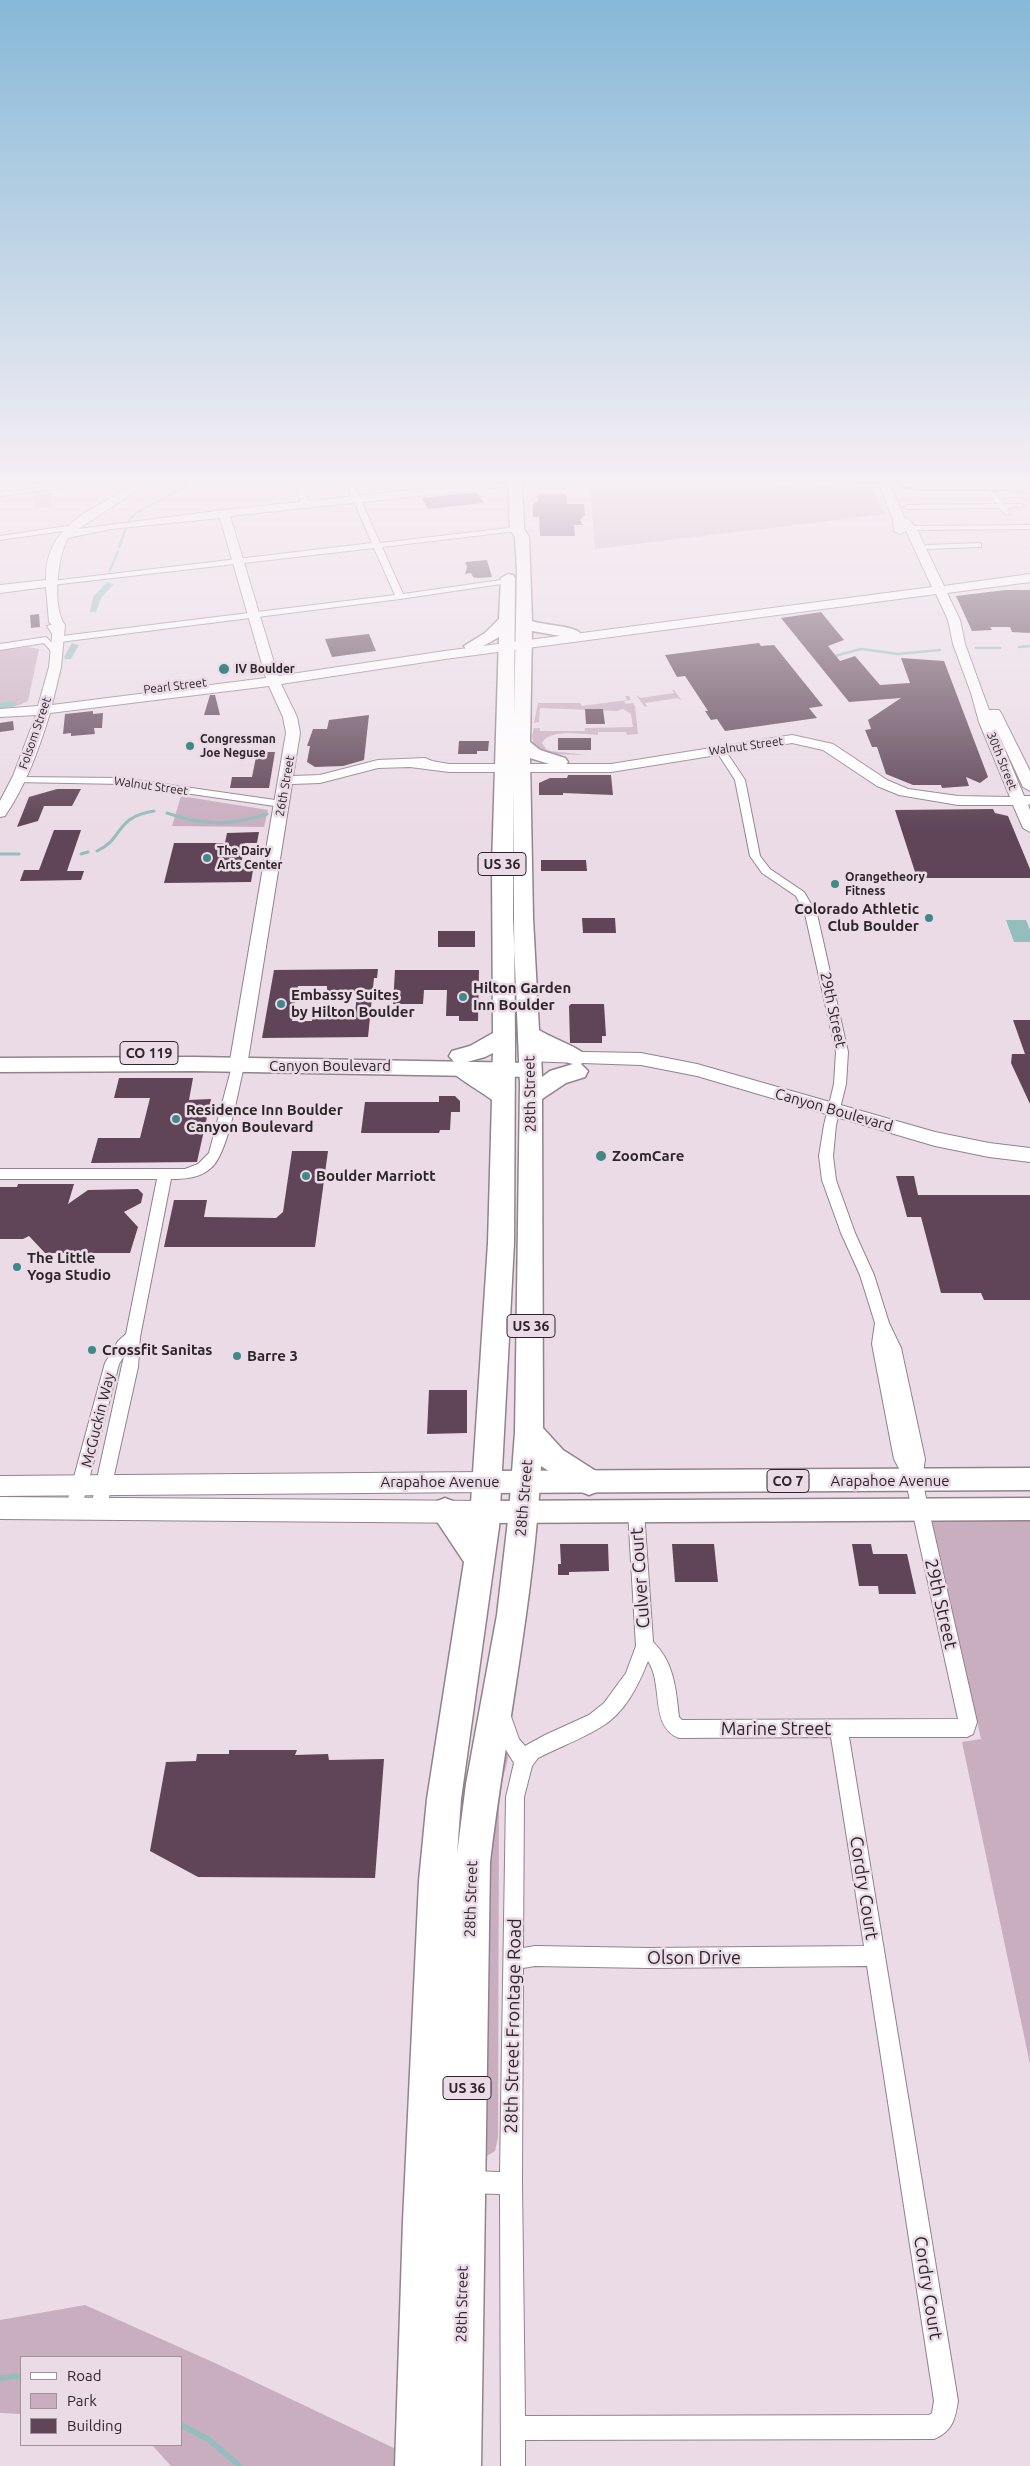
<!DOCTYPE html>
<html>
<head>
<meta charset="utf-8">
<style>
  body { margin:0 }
  #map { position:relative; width:1030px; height:2466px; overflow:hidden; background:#ebdbe6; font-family:Ubuntu,sans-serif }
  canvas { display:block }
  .legend { position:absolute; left:20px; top:2356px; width:162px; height:90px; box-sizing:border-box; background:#ebdbe6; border:1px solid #9f939b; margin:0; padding:6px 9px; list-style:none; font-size:15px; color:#2c262a }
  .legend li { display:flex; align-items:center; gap:10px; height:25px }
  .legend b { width:25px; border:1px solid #9f939b }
</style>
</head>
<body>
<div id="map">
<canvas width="1030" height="2466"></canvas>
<ul class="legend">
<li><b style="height:6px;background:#fff"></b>Road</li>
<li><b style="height:14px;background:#c9aec0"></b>Park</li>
<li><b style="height:14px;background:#5f4557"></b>Building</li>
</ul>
</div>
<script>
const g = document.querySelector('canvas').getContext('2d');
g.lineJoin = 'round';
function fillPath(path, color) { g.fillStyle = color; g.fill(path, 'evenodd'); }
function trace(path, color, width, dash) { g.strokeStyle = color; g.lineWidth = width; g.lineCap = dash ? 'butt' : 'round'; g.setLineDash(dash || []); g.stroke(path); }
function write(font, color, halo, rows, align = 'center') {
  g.font = font + ' Ubuntu,sans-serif'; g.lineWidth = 5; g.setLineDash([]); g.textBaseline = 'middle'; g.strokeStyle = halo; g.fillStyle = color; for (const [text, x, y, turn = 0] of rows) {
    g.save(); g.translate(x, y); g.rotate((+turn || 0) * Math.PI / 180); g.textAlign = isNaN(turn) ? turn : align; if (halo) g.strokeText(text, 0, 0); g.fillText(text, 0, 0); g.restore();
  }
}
const green = new Path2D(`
  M797,486L873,489L880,507L886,514L595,549L590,487Z
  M51,490L52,507L35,508V492Z
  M28,647L39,649L28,701L19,705L0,708V650Z
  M672,690H674L682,701L678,698L645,703L647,706L645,707L636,695L641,698L674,693Z
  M625,696H629L631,700L624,701L626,704L633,703L635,706L638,734L627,735L626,732H598V735C583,735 550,728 542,743L546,749L550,751L587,755L551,754L534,747L532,736L534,728H540V731H585V728L633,727L631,714L623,709L617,711L540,708L539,722L534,723L538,703H580L582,706L627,700Z
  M181,796L268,810L264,827L172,826Z
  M932,1521H1030V2064L962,1742L981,1739Z
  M501,1730L509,1754L499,1795L498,2137L495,2151L485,2157L479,1891Z
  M85,2305L215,2363L417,2459L442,2466H171L152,2445H181V2357H21V2414L0,2413V2320Z`);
const water = new Path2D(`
  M1006,920H1026L1030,930V942H1014Z`);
const streamFar2 = new Path2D(`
  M902,486L916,490H1007L1030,493
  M129,520L136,513L191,483
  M119,547L126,528
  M110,570L118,551
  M1019,647L1030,646
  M976,648H1000
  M831,657L861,649L898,654L940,650`);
const streamFar1 = new Path2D(`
  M167,813C205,826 228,826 267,814
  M97,851C124,839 114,817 154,811
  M0,854H19
  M81,854L88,852`);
const stream = new Path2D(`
  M0,2378L21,2376
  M181,2425L208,2439L240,2466`);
const canal = new Path2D(`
  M107,582L114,584L101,598L96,612H90L93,597Z
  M72,643L79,645L71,659H65L64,657Z
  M13,701L17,704L16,706L0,709V703Z`);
const building = new Path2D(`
  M477,492L484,503L428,509L422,498Z
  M538,494H566L567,504H584L585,515L580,520L583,525H574L575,536H540L539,517H533V504L538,501Z
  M487,560L492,577L478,578L473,577L471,573L465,574L467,567L465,562Z
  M1005,590H1030V633L1012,632L1010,627H990L992,630L972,631L956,596Z
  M821,612L844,640L828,646L840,661L855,656L880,685L910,683L901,658L944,661L988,777L980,783L966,777L969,786L942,788L941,785H913L886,774L877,747H872L865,730L871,729L868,720L901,698L849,702L781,618Z
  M39,614L40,627L31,628L30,615Z
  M369,634L376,651L332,657L325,639Z
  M759,643L761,646L774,645L823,706L809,708L817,718L725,731L717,719L711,720L705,711H708L685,676L677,677L665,655Z
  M210,695H215L220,715H204Z
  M585,709H603L605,724H586Z
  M93,711V714L103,713L102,728H94L95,734L71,736V733L63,734L65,714Z
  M369,715L364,760L343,766L315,767L307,762L310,746H307L313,729H327L329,720Z
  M13,721L14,730L0,732V723Z
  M558,738H591V750H558Z
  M459,741H489L488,751H477V754H458Z
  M257,752H275L269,788H230L232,777H252Z
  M568,775H611L613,795L563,793V795H539V783L550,778H567Z
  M57,789H81L72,806H44L38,821L17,827L29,797Z
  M993,809L995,813L1008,816L1030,869V878H917L895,810Z
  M54,830H81L67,871H84L81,880L20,881L24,870H39Z
  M259,832L257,843H245L241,865L254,864L251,882L164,883L174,843H225L227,833Z
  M541,860H586L587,871H541Z
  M582,918H615L616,933H583Z
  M438,931H475V947H438Z
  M378,969L377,978H374L368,1037L262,1038L274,970ZM298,986H327V992L357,994L355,1013H351L350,1015H323V1018H312V1021H292Z
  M395,970H479L478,1021H459V1016H446L447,990H424L423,1004H393Z
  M571,1004H604L606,1036H602V1043H570L569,1006Z
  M1013,1020H1030V1104L1011,1063L1012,1054H1025Z
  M119,1078H193L189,1100L211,1099L197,1162L91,1163L98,1138H140L150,1098H114Z
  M439,1096H455L460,1101V1112H451L450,1130H440L439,1133H361L365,1102H439Z
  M292,1151H328L315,1247H164L174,1200H207L204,1217L276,1218L283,1212Z
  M896,1176H914L918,1195H1030V1300H984L981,1293H941L921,1217H907Z
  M18,1184H74L68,1204L88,1190L138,1189L143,1194L141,1203L124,1212L138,1227L130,1253H45L29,1236L23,1239H0V1187H17Z
  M429,1390H467V1433L427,1434Z
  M560,1544H608L609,1571L569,1572V1575H558V1564H561Z
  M672,1544H714L718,1582H675Z
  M852,1544H871L873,1554H907L916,1594H879L878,1586H859Z
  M229,1750H297L295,1755L328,1754L329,1760L384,1759L375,1878L198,1877L150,1851L166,1762L196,1761L197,1754H229Z`);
const street = new Path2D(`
  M77,483H103L0,496V492Z
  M294,483H302L309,506L302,504Z
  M346,483H353L380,543L517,527L521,529L517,531L382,547L403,594L508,579L512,581L508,583L400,599L60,642L57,641L47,626L54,624L62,636L395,595L374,548L52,585L48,583L52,581L372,543Z
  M994,492L1004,504H1020L1024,506L1007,508L1010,513L1006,515L999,508L907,509L903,507L907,505L997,504L990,494Z
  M74,525L78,527L77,529L0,540V536Z
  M1030,525V529L909,530L905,528L909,526Z
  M981,543V547H978L927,549L923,547L927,545Z
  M46,637L60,651V655H54L44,643L0,650V644Z
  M717,747H723L745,780L760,856L770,869L804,892L817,914L848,1052L846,1084L836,1125L833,1156L836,1180L855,1233L874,1275L889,1323L901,1348L925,1459L922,1480L977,1722L973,1734L967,1737H849L958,2401C955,2419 953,2431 934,2439L525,2440V2466H501L500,2194L467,2193L459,2190L456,2182L459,2174L467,2171L500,2172L506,1797L514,1763L506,1750L494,1717L497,1711L503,1708L509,1711L519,1739L525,1746L545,1735L589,1715L604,1703L626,1673L636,1646L628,1511L630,1506L636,1504L642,1506L644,1511L653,1642C674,1662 676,1689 679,1717L682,1720L958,1719L906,1482L894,1459L872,1344L875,1323L860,1275L841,1233L822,1180L819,1156L824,1125L834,1084L836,1052L805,914L796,896L762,873L750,856L735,780L715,749ZM648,1661C664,1685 649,1726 679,1738L831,1737L864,1946L648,1948L535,1946L523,1948L524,1797L532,1766L538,1758C559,1747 582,1739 601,1727C625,1713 638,1686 648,1661ZM535,1966L648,1968L867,1966L934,2401L932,2413L929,2415L525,2416L522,2183L523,1968Z
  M18,777L122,778L282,801L287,804L282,807L122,784L15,782V778Z
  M238,1062L244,1066C238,1090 228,1154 211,1168C200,1178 185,1179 171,1179L140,1337L138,1367L106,1511L104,1516L98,1518L92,1516L90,1511L124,1356L119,1364L81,1510L79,1515L73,1517L67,1515L65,1510L105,1363L118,1341L126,1334L157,1179H0V1169H185L198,1164L209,1153L232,1066Z`);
const secondary = new Path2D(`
  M135,483H148L78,529L224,510L479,483H517L512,486L230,516L278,676L445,651L932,587L906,531L900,534L894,531L893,519L880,487L818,486L813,483H889L904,517L911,522L918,532L944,586L1030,574V582L947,593L960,620L965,644L989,710H999L1001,713L1030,771V791L1023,787L996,729L1024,796H1030V804L1028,805L1030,810V832L1023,828L1013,805H958L899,795L877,786L823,750L792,743L611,772H449L410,767L378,768L320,783L292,784L247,1066L244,1070L238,1072L232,1070L229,1066L286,733L283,717L269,686L50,713C39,749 26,785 5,816L0,817V801L13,776L36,715L0,717V709L38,706L49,667L53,626L49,622L46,587L0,593V585L46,580C45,522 95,511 135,483ZM220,518L266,678L52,705L61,667L65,625C52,608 57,557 68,538L111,529ZM936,594L948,620L953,644L971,693L979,722L1010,797L958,796L908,789L887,780L833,744L792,735L611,764H449L432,761L425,758L378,760L320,775L293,776L300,733L297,717L281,684L445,659Z
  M530,1051L641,1053L697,1064L935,1132L989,1143L1030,1148V1162L989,1157L935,1146L697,1076L641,1065L524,1061L521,1057L524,1053Z
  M487,1472L495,1475L499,1482L495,1489L487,1492L0,1496V1476Z
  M0,1497L485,1501L493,1504L497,1512L493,1520L485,1523L0,1519Z`);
const primary = new Path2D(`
  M194,1057L530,1063L537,1065L540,1070L537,1075L530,1077L194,1071L0,1072V1058Z
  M1030,1468V1490L487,1493L478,1490L475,1482L478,1474L487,1471Z
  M1030,1498V1520L485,1523L476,1520L473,1512L476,1504L485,1501Z`);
const highway = new Path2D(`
  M508,483H522L524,529L529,537L532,621C542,625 575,626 580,633L572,638L532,631L530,742L540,750L565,758L568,762L565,766L559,767L530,758L533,918L539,1030C551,1038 582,1048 588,1058L581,1064L588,1071L585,1077L566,1083L542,1099L543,1428L563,1450L599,1473L603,1482L599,1491L589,1495L579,1491L541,1466C534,1599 506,1730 490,1862L481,2466H395L403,2221L419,1881L427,1799L464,1562L430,1511L435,1502L445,1498L455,1502L470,1519L488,1243L492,1100C481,1091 454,1077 449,1068L454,1062L449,1056L452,1051L470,1046L493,1033L492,865L499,637L478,649H466L464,646L485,633L499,619L501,578L508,574L513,575L515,578L514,716L517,570L515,537L510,529ZM513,788V918L520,1084L515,1432L509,1512L497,1615L466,1784L457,1854L461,1799L499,1527L514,1243L515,1042ZM541,1051L569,1063L573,1064L550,1071L542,1077ZM493,1053L492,1076L467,1062L485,1057Z`);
const markers = [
  [224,669,6,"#418988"],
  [190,746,5,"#418988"],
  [207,858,5,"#418988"],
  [835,884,5,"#418988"],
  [929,918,5,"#418988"],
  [463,997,5,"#418988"],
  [281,1004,5,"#418988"],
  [176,1119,5,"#418988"],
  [601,1156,6,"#418988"],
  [306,1176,5,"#418988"],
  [17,1267,5,"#418988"],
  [92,1350,5,"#418988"],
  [237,1356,5,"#418988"]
];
const farPoinames = [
  ["IV Boulder",235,669],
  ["Congressman",200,739],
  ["Joe Neguse",200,753],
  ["The Dairy",217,851],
  ["Arts Center",217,865],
  ["Orangetheory",845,877],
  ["Fitness",845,891]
];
const farStreetnames = [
  ["Pearl Street",175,686,-7],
  ["Folsom Street",35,733,-71],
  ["Walnut Street",746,746,-8],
  ["30th Street",1002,761,68],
  ["Walnut Street",151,786,8],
  ["26th Street",285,786,-80]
];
const shields = [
  [502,864,48],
  [149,1053,58],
  [531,1326,48],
  [788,1481,42],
  [467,2088,48]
];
const shieldNames = [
  ["US 36",502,864],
  ["CO 119",149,1053],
  ["US 36",531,1326],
  ["CO 7",788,1481],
  ["US 36",467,2088]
];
const poiNames = [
  ["Colorado Athletic",919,909,"right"],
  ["Club Boulder",919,926,"right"],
  ["Hilton Garden",473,988],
  ["Inn Boulder",473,1005],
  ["Embassy Suites",291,995],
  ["by Hilton Boulder",291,1012],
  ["Residence Inn Boulder",186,1110],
  ["Canyon Boulevard",186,1127],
  ["ZoomCare",612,1156],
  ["Boulder Marriott",316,1176],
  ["The Little",27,1258],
  ["Yoga Studio",27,1275],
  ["Crossfit Sanitas",102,1350],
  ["Barre 3",247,1356]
];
const streetNames = [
  ["29th Street",833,1010,78],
  ["Canyon Boulevard",330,1066],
  ["28th Street",530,1094,-91],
  ["Canyon Boulevard",834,1110,16],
  ["McGuckin Way",98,1420,-76],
  ["Arapahoe Avenue",890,1481],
  ["Arapahoe Avenue",440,1482],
  ["28th Street",524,1498,-85],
  ["28th Street",471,1899,-88],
  ["28th Street",462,2304,-89]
];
const nearStreetnames = [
  ["Culver Court",640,1578,-94],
  ["29th Street",941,1604,77],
  ["Marine Street",776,1729],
  ["Cordry Court",864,1888,81],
  ["Olson Drive",694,1958],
  ["28th Street Frontage Road",513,2026,-89],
  ["Cordry Court",928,2288,81]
];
fillPath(green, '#c9aec0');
fillPath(water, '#93bebd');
trace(streamFar2, '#93bebd', 2.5);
trace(streamFar1, '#93bebd', 3);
trace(stream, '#93bebd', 5.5);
fillPath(canal, '#93bebd');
fillPath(building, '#5f4557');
trace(street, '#91838c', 2);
trace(secondary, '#91838c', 2);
trace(primary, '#91838c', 3);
trace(highway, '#91838c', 3);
fillPath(street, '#fff');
fillPath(secondary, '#fff');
fillPath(primary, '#fff');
fillPath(highway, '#fff');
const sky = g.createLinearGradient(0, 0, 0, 829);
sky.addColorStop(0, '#86b8d7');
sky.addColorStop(0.58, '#f6eff4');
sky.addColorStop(1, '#f6eff400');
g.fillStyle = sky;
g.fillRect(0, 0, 1030, 829);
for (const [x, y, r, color] of markers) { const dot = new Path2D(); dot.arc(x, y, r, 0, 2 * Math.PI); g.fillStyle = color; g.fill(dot); trace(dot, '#ebdbe6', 2); }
write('bold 12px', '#2c262a', '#ebdbe6', farPoinames, 'left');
write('12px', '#2c262a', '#ebdbe6', farStreetnames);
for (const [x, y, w] of shields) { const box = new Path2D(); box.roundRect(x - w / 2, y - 11.5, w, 23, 4); g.fillStyle = '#ebdbe6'; g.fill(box); trace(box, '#2c262a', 1); }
write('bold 14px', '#2c262a', null, shieldNames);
write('bold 15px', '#2c262a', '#ebdbe6', poiNames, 'left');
write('15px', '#2c262a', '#ebdbe6', streetNames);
write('18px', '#2c262a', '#ebdbe6', nearStreetnames);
</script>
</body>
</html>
